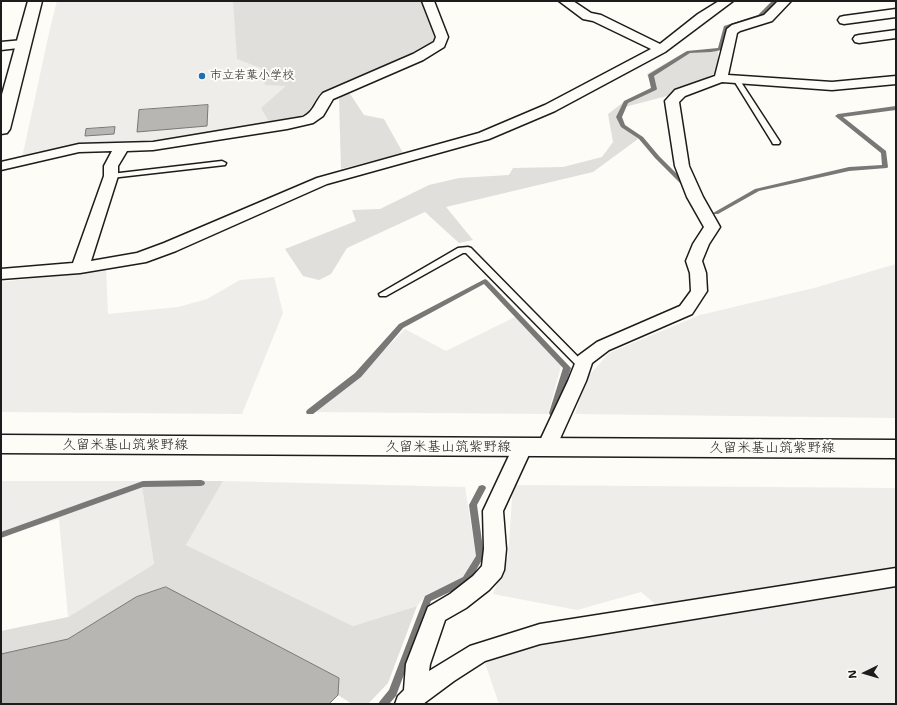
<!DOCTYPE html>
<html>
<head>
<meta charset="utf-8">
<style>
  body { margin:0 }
  #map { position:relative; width:897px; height:705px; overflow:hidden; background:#fdfcf7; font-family:"Shantell Sans",sans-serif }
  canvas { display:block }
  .frame { position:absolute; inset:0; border:2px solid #1c1c1c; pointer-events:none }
  .north { position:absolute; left:845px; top:653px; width:40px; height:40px; -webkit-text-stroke:3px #fdfcf7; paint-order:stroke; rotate:265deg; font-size:11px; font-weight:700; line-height:16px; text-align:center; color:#1c1c1c }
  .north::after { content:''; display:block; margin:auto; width:14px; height:18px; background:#1c1c1c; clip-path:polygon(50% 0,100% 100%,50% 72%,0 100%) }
</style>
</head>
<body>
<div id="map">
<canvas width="897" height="705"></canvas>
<div class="frame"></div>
<div class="north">N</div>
</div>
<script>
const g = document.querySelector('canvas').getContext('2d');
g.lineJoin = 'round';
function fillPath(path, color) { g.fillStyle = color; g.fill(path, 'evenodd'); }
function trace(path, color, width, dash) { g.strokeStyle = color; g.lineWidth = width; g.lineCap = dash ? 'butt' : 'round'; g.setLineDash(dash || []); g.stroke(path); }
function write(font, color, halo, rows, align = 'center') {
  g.font = font + ' "Shantell Sans","Klee One",sans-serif'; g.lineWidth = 4; g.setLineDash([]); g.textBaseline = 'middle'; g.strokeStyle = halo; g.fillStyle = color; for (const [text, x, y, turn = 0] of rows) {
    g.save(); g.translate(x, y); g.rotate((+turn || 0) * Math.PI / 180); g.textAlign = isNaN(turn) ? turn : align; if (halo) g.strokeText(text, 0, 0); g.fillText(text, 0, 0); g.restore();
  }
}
const built = new Path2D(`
  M57,1H423L435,35L433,42L413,55L318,96L307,113L271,125L154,141L73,146L22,158L49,33Z
  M896,264V418L575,414L587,378L609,353L700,315L814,288Z
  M106,269L108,314L178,307L207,299L240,280L274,277L283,313L242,414L1,412V282L82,273Z
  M517,316L561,366L548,414L313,412L359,376L405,329L446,351Z
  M1,481H141L154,564L68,617L59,519L1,536Z
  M223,481L465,487L476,556L463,577L425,596L417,606L353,626L186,545Z
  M513,485L896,488V568L660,608L641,592L577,610L493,594L508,557Z
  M896,586V703L499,704L485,663L559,638Z`);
const green = new Path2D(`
  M233,1H423L435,35L433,42L413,55L318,96L307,113L295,119L271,125L261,108L286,86L265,85L261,68L237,59Z
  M718,48V72L667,96L621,108L616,117L621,126L638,139L593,172L446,207L473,240L459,243L425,212L347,248L331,274L319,280L303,276L285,249L356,221L352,210L380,209L429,185L459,178L509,175L513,168L563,167L602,157L613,142L608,114L625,101L652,89L647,74L687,51L712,50Z
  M348,91L364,115L384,119L403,153L341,169L339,99Z
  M141,481H223L186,545L353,626L417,606L388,683L368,704H352L338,695L339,678L166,587L136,597L68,639L1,654V631L68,617L154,564Z`);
const water = new Path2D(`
  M208,105L207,126L137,132L139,110Z
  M115,127L114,134L85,136L86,129Z
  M166,587L339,678L338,695L329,704H1V654L68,639L136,597Z`);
const stream = new Path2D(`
  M772,1H777L762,17L728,28L722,50L711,52L690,53L654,76L657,89L656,90L628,103L622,117L625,125L643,137L659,156L687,184L686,185H682L655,158L639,139L621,127L616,117L624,101L651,88L648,75L649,74L687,51L718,48L724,26L758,15Z
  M896,106V110L843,117L886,151L888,167L887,168L849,171L759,191L718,214H714L713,213L755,189L849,167L882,165L881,153L835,116L838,114Z
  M485,279L487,280L571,368L556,415H550L549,413L563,368L484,284L403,328L361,377L313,414H307L306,412L307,410L355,373L399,324Z
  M201,480L204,481L205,483L204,485L201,486L143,487L1,538V532L143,481Z
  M482,485L485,486L486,488L477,505L484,556L469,583L431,601L396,696L389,704H378L380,701L389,690L425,596L463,577L476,556L469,505L479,486Z`);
const lane = new Path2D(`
  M736,77L739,79L780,142L779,144H773L772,142L733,79Z
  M222,161L226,163L225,165L111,178L107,176L111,174Z
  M468,247L471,248L585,364L587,366L585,368H579L466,253H463L386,296H380L379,294L458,248Z`);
const street = new Path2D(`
  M422,1H434L448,37L444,47L423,60L333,99L323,116L313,123L287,129L153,150L127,151L118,166V176L91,261L137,253L164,243L317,178L479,133L545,105L651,49L593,21L583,19L559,1H573L591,13L601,15L660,44L698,14L719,1H733L665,52L555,111L489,139L327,184L176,251L146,262L80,273L1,279V269L73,263L104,176V166L112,151L79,152L1,170V162L79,144L153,142L303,117C314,112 315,101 323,93L413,54L434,42L436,37Z
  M778,1H791L772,21L740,31L737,33L728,75L832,82L896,76V84L832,90L722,82L685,96L679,102L689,166L703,197L720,227L709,244L702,261L706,273L707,291L692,314L609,350L592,363L586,381L554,452L547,454L540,452L537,447L568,381L578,356L597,342L680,306L691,291L690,273L686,261L693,244L704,227L687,197L675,166L665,101L675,90L715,76L727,29L732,25L764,15Z
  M896,9V17L844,24L840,23L838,20L840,17L844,16Z
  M896,30V38L859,43L855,42L853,39L855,36L859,35Z
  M23,40L27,41L29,44L27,47L1,50V42Z
  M522,441L529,443L532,448L503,511L506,549L504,570L501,577L489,590L466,608L445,620L430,664L429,671L470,646L540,624L896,568V586L540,644L485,661L454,681L423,704H395L398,696L404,690L406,664L428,607L450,594L473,576L482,566L484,549L483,511L515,443Z`);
const secondary = new Path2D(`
  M28,1H42L10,129L7,133L1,134V98Z`);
const primary = new Path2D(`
  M1,435L896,440V458L1,453Z`);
const markers = [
  [202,76,4,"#1f6fb2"]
];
const farPoinames = [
  ["市立若葉小学校",210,76]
];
const streetNames = [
  ["久留米基山筑紫野線",125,445],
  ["久留米基山筑紫野線",448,447],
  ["久留米基山筑紫野線",772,448]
];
fillPath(built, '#eeede9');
fillPath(green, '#e0dfdb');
fillPath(water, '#b7b6b2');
trace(water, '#797876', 1);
fillPath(stream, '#797876');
trace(lane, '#1c1c1c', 3);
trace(street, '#1c1c1c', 3);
trace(secondary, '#1c1c1c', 3);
trace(primary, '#1c1c1c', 3);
fillPath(lane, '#fdfcf7');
fillPath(street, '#fdfcf7');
fillPath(secondary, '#fdfcf7');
fillPath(primary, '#fdfcf7');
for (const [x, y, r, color] of markers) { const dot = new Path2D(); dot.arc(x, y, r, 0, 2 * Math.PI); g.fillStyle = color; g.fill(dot); trace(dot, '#fdfcf7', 1.5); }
write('12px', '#1c1c1c', '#fdfcf7', farPoinames, 'left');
write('14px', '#1c1c1c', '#fdfcf7', streetNames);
</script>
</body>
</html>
